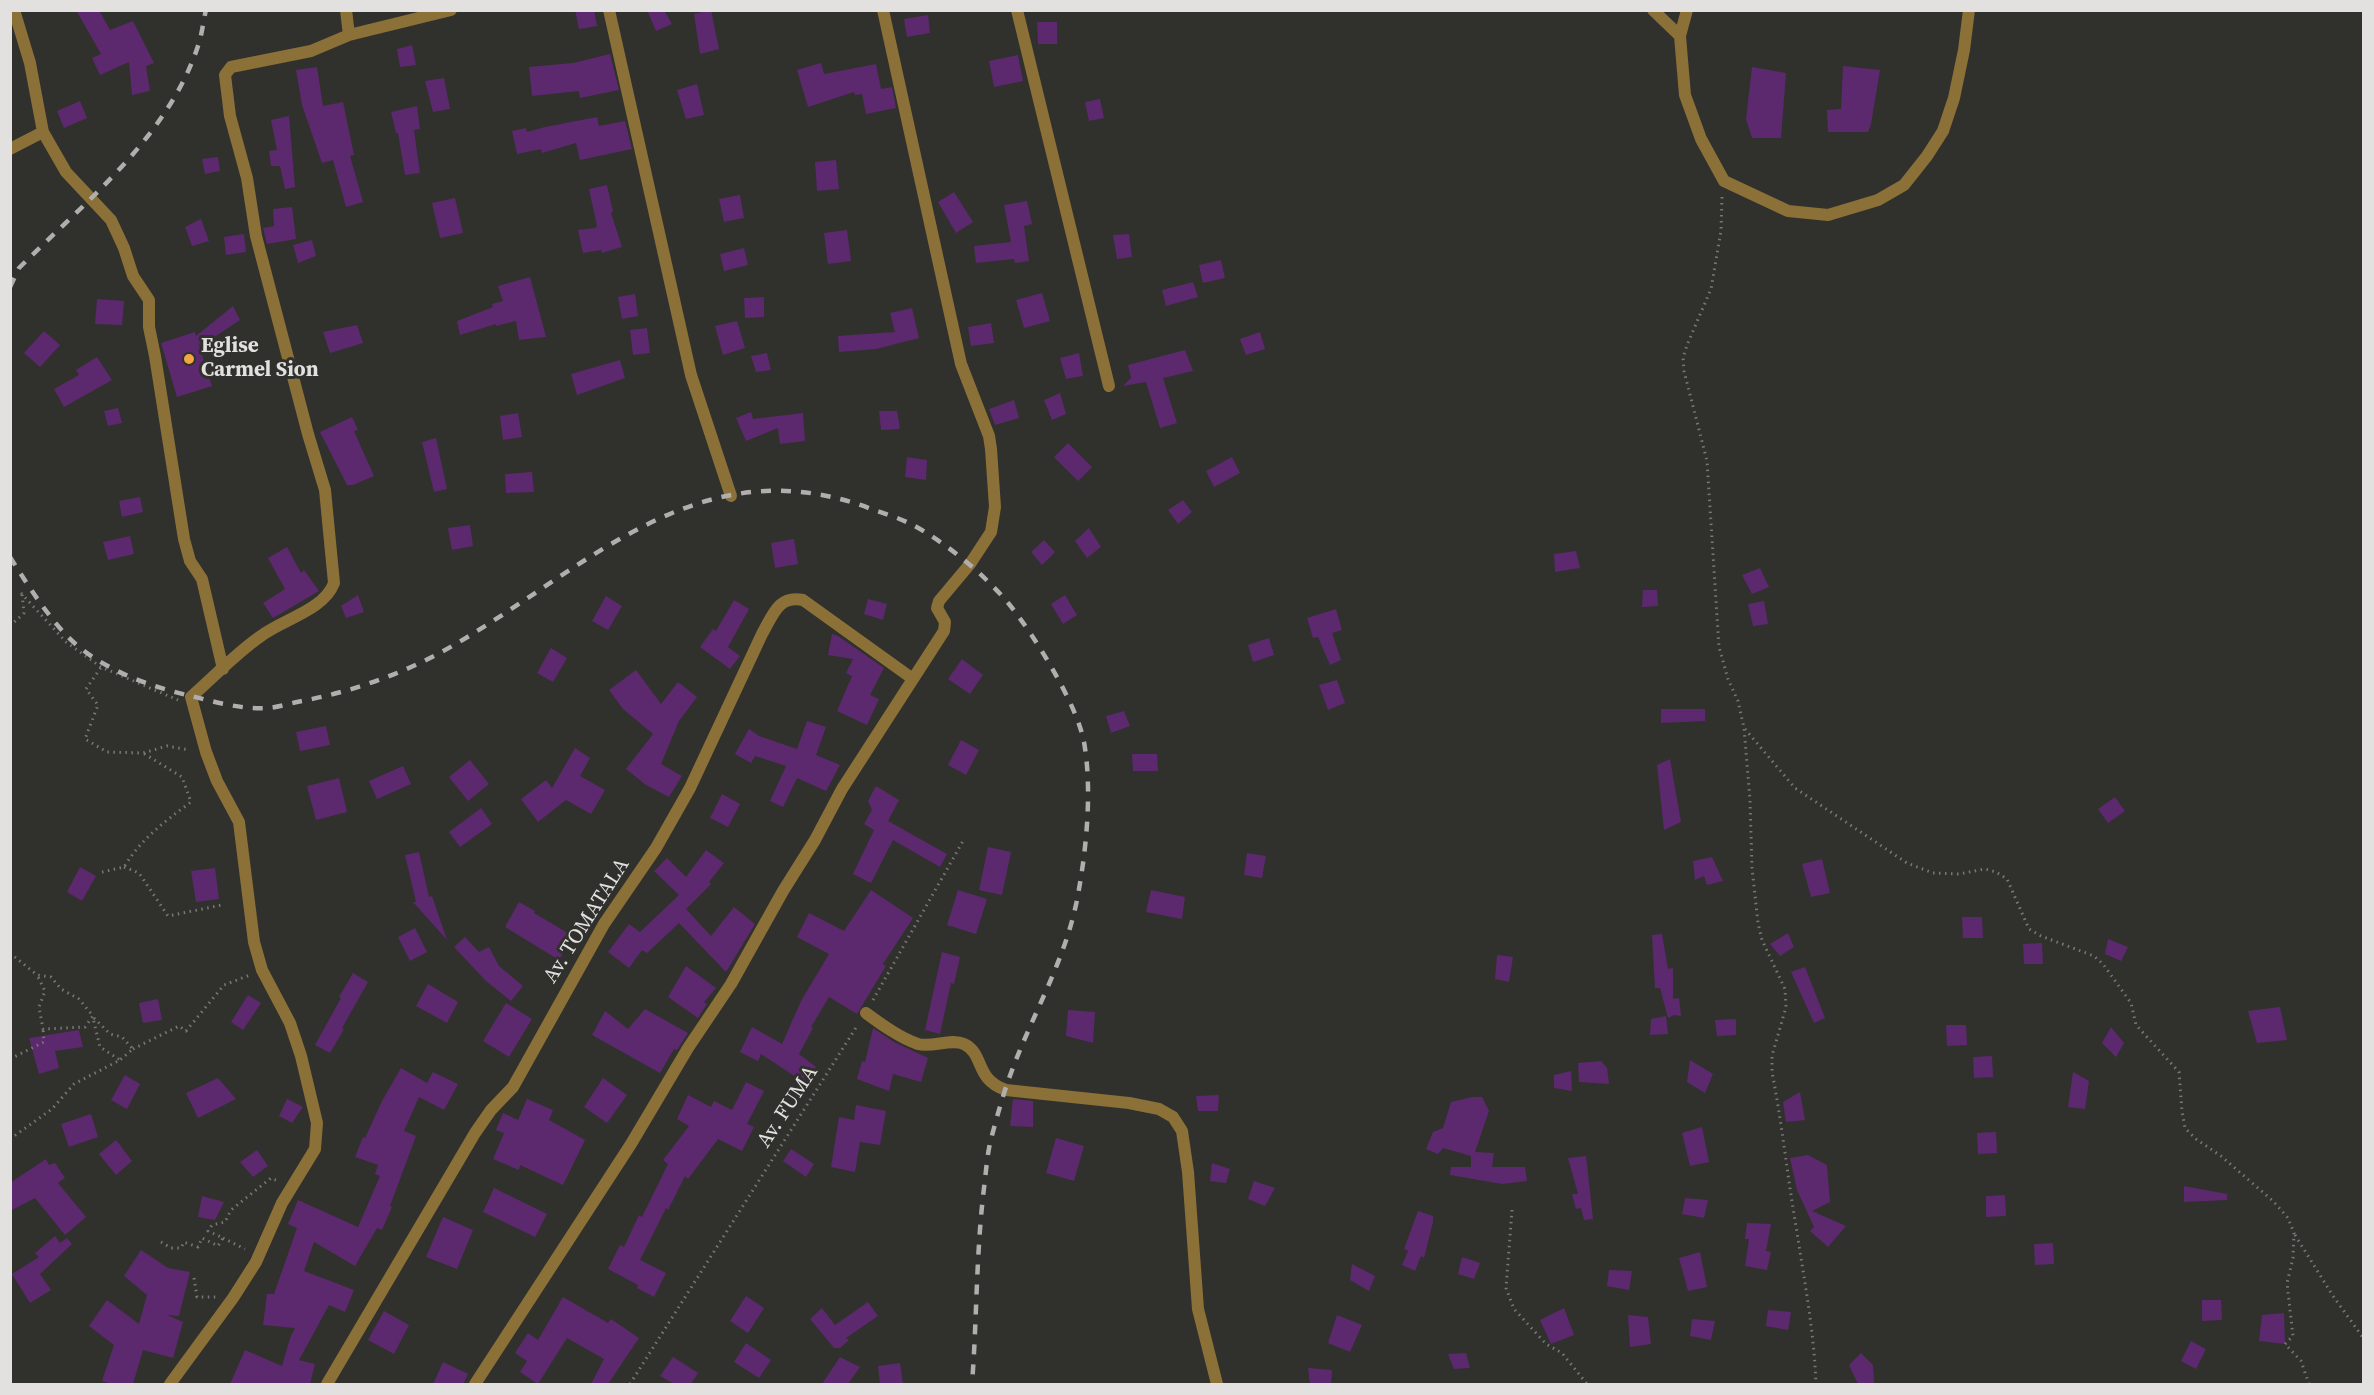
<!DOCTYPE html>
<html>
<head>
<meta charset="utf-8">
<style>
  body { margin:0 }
  #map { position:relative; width:2374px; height:1395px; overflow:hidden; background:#30302d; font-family:"Source Serif 4",serif }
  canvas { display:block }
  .frame { position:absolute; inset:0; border:12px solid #e2e1e0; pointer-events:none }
</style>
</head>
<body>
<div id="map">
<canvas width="2374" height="1395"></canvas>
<div class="frame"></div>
</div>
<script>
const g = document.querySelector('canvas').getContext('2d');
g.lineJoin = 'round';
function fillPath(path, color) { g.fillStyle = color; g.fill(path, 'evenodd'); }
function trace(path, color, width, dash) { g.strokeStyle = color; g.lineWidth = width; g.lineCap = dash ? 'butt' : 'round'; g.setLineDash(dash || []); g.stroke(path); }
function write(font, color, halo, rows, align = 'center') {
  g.font = font + ' "Source Serif 4",serif'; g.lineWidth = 6; g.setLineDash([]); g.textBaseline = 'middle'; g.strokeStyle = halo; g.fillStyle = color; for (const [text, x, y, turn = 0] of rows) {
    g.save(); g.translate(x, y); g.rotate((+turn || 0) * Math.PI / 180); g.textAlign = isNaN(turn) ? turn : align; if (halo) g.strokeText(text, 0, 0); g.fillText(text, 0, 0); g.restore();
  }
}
const building = new Path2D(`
  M76,10H99L110,30L133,21L154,63L146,66L150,91L132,95L129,62L100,75L92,58L101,54Z
  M575,10H594L597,26L579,29Z
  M647,10H664L672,24L656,31Z
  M711,10L719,49L700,54L694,14Z
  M928,15L930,33L907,37L904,19Z
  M1037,22H1057V44H1038Z
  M412,45L416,65L400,67L397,49Z
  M610,54L619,90L580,98L579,91L532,96L529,67L573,63Z
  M1018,55L1023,81L994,87L989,61Z
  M821,63L824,74L876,64L881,89L892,87L896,108L866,114L862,94L855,95L854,92L808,107L797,70Z
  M1843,66L1880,70L1871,124L1868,132H1828L1827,110L1841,109Z
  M317,67L323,106L343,102L354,155L350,156L363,202L346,207L333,160L322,163L302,105L296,70Z
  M1752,67L1786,73L1781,138H1752L1746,119Z
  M444,78L450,109L433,112L425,81Z
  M697,84L704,115L686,119L677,90Z
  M1100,99L1104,118L1089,121L1085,102Z
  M80,101L87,118L64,128L57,111Z
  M417,106L420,129L414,130L420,173L405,175L398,133H396L391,112Z
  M289,116L295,187L285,189L280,166H271L269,151L277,150L271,120Z
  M597,117L599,126L625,121L632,149L580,160L576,143L542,153L541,149L517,154L512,131L526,128L527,132L545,127Z
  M218,157L220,171L205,174L202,159Z
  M836,160L839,189L817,191L815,162Z
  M607,185L613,212L611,213L622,247L602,253L601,250L583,253L578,230L595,228L597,226L589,189Z
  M954,192L973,222L956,233L938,202Z
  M740,195L744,218L724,222L719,199Z
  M455,198L463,233L440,238L432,203Z
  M1027,201L1032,224L1024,226L1029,261L1015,263L1014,259L976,263L974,246L1011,242L1004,205Z
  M292,207L296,239L267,244L263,228L274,226L273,209Z
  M201,219L209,241L192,246L185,227Z
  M847,230L851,261L828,264L824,233Z
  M244,234L246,252L226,255L224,237Z
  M1129,234L1132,257L1117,259L1113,235Z
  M312,240L316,256L298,263L293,245Z
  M744,248L748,265L724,271L720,254Z
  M1221,260L1225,278L1203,283L1199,265Z
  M530,277L546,337L519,340L516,321L496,326V324L460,335L457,321L493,307L492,304L503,301L498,286Z
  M1193,282L1198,297L1166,306L1162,290Z
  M1042,293L1050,321L1024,328L1016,300Z
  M635,294L638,316L622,319L618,297Z
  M764,297V317L745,318L744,298Z
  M97,299L124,301L122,325L95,324Z
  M233,306L240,320L201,346L198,342L212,386L177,397L161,343L195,332L196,336Z
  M912,308L919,338L876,349L839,352L838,336L895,332L890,313Z
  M737,321L745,348L723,355L715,326Z
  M991,323L994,343L971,346L968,327Z
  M357,325L363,343L330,353L323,332Z
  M647,328L650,353L633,355L630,330Z
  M44,331L60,345L40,367L24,353Z
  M1260,332L1265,349L1246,355L1240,339Z
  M1185,350L1193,371L1163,378L1177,423L1160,428L1146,382L1123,386L1131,378L1128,365Z
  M767,353L771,370L756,372L751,356Z
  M1079,353L1083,376L1066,379L1060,358Z
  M97,357L112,380L64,407L54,389L79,375L76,370Z
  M620,360L625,378L577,395L571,374Z
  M1060,393L1066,414L1052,420L1044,400Z
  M1014,400L1019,418L995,425L989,409Z
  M118,408L122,423L108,426L104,411Z
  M879,411H897L900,429L881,430Z
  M751,412L753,419L803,413L805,441L780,444L778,428L746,441L736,418Z
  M518,413L522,437L503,440L500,416Z
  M352,417L358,430L354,431L374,476L353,485H347L320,432Z
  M436,438L447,489L434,492L422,442Z
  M1068,443L1092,467L1078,481L1054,457Z
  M907,457L927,460L926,480L905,477Z
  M1232,457L1240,473L1214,487L1206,471Z
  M532,472L534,492L506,493L505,474Z
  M140,497L143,512L122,517L119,501Z
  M1183,500L1192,512L1178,524L1168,510Z
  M470,525L473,546L452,550L448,528Z
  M1089,528L1101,547L1087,558L1075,541Z
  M130,536L134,554L108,560L103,542Z
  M794,539L798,564L775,568L771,543Z
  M1044,540L1055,552L1042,565L1031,552Z
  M287,547L301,573L304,570L319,591L273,618L263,603L285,589L268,558Z
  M1576,551L1580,568L1555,572L1554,554Z
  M1760,568L1769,587L1752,594L1742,575Z
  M1643,590H1657L1658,606L1642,607Z
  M358,595L364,612L346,618L341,606Z
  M1065,595L1077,615L1063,624L1051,604Z
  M606,596L622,606L608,630L592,621Z
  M868,599L887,604L883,620L864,614Z
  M734,600L749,609L728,647L740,656L730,669L700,647L713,629L716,631Z
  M1764,601L1768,624L1753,626L1748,604Z
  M1336,609L1342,630L1332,633L1341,660L1330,665L1318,637L1313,638L1307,618Z
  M832,634L838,636L884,668L870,695L879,699L867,725L837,711L852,676L846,673L853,659L828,655Z
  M1269,638L1274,655L1253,662L1248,645Z
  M551,648L567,658L553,682L537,673Z
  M962,659L983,675L970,694L948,679Z
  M636,670L661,704L678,682L697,697L679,721L661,764L682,776L669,797L646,785L626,769L653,734L623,709L609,690Z
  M1337,680L1345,703L1328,710L1319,685Z
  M1661,709H1705V721L1661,723Z
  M1124,711L1130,726L1111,733L1106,716Z
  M807,721L826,727L816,755L840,765L826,791L797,778L783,807L770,801L786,766L755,756L751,763L735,754L749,729L759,736L797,749Z
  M326,726L330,745L300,751L296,732Z
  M961,740L979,750L966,775L948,765Z
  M575,748L590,758L580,776L605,790L591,814L566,800L538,822L521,799L546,780L552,788Z
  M1132,754H1157L1158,771H1133Z
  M1670,759L1681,822L1664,830L1657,765Z
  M470,760L489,784L468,801L449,777Z
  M403,766L411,784L377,799L369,781Z
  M339,778L347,812L316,820L307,786Z
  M876,786L899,800L888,821L947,854L940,867L893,840L871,883L853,874L874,830L864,824L872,810L868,801Z
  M722,794L740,804L728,827L710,818Z
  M2115,797L2125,811L2108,823L2098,809Z
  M481,808L492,824L460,847L449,832Z
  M988,847L1011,852L1002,895L979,890Z
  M706,850L724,863L709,882L711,884L686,909L711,936L734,907L755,924L726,972L679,923L647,953L642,950L629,968L608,952L629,924L640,932L679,895L654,871L667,858L686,877Z
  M419,852L429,897L432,896L447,940L413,902H416L405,855Z
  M1247,853L1266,856L1262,878L1244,875Z
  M1712,857L1723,881L1707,885L1704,876L1695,880L1693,861Z
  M1822,859L1830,893L1811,897L1802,864Z
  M80,867L96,876L82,901L67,892Z
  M215,868L219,899L196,902L191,871Z
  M871,890L913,918L883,964L886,966L857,1014L829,997L811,1027L813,1028L799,1054L816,1067L805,1083L761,1054L758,1061L740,1052L752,1027L782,1044L801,1001L829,954L797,937L809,913L844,931Z
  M958,890L987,899L976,934L947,925Z
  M1151,890L1185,897L1182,919L1146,912Z
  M519,902L535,911L534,913L573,936L559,960L505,927Z
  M1962,917H1982L1983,938H1963Z
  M415,928L427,952L410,961L398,937Z
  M1788,933L1794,947L1780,956L1770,944Z
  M1662,934L1668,969L1673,968V999L1679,998L1681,1016L1674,1015L1668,1018L1660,988H1655L1652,935Z
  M465,937L479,952L489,947L499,966L523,986L511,1001L486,981L454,947Z
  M2108,939L2128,947L2121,961L2105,954Z
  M2042,943L2043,964H2024L2023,944Z
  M942,952L960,957L954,984L951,983L940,1034L925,1030Z
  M1497,955L1513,957L1509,982L1495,979Z
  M686,966L716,988L704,1002L707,1004L698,1018L668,997Z
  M1805,967L1825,1018L1814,1023L1791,972Z
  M353,973L368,982L342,1028L344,1029L330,1053L315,1045L341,998L339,997Z
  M428,984L458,1002L447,1023L416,1006Z
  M248,995L261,1003L243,1030L231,1022Z
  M158,999L162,1020L143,1023L139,1003Z
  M506,1003L532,1019L509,1057L483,1041Z
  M2280,1007L2287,1040L2257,1043L2248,1011Z
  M645,1009L688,1033L677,1050L674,1049L660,1073L592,1035L605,1011L628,1029Z
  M1068,1010L1095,1012L1093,1043L1066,1036Z
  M1666,1016L1668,1034L1650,1035L1651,1019Z
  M1736,1019V1035L1717,1036L1715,1020Z
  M1946,1025H1966L1967,1045L1947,1046Z
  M2111,1027L2124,1043L2116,1057L2102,1043Z
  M873,1028L894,1042L928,1058L921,1082L893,1074L889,1091L857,1079L862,1061L865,1062Z
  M79,1030L83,1047L55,1051L59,1068L39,1074L29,1038Z
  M1992,1056L1993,1077L1974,1078L1973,1057Z
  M1690,1060L1713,1074L1705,1093L1687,1082Z
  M1601,1061L1607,1068L1609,1084L1579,1082L1578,1063Z
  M401,1068L427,1083L433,1072L458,1084L444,1110L419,1097L404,1131L416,1136L390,1206L392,1207L382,1230L377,1228L355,1266L314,1242L304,1271L354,1290L345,1312L329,1305L299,1360L315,1364L310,1384H230L245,1350L282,1366L290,1338L295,1328L263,1325L267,1294H274L297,1228L288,1224L298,1200L358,1227L380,1176L375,1174L378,1165L355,1157L363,1137L365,1138L382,1101Z
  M1571,1071L1572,1091L1554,1088V1075Z
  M2073,1072L2089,1081L2085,1109L2068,1107Z
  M125,1075L140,1084L127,1109L111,1100Z
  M218,1078L236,1099L198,1118L186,1093Z
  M603,1078L627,1095L607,1123L584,1107Z
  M746,1082L764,1091L747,1124L754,1127L742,1151L718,1139L688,1179L685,1176L668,1210L666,1208L640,1260L666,1273L654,1297L637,1288L638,1285L608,1269L620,1245L624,1247L639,1215L642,1217L667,1166L668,1164L663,1160L689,1126L677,1119L688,1095L711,1107L714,1101L732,1110Z
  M1800,1092L1805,1120L1786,1122L1783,1102Z
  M1219,1095L1218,1111H1198L1196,1096Z
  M1472,1097H1482L1489,1111L1475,1152L1494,1153L1492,1167H1525L1527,1181L1502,1184L1450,1175L1451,1167H1471V1156L1443,1148L1438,1154L1426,1149L1433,1132L1443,1128L1451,1102Z
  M287,1099L303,1107L292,1123L279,1116Z
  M527,1099L553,1110L549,1120L585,1140L563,1185L520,1165L519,1170L493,1159L504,1133L496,1130L503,1113L518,1120Z
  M1013,1099L1033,1101V1127L1010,1126Z
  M856,1105L886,1111L880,1145L860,1142L855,1172L831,1167L839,1117L854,1120Z
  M91,1114L98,1137L69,1147L61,1124Z
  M1702,1127L1709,1162L1690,1166L1682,1133Z
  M1996,1132L1997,1153L1978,1154L1977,1133Z
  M1056,1138L1084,1146L1074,1181L1046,1173Z
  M116,1140L132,1161L116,1175L99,1154Z
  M791,1149L814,1164L806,1177L783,1161Z
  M257,1150L268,1166L253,1177L240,1162Z
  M1808,1155L1827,1165L1830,1202L1812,1211L1846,1226L1828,1247L1810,1231L1814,1227L1797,1190L1790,1158Z
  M1586,1156L1593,1219L1584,1220L1581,1208L1576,1209L1572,1194H1578L1568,1158Z
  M46,1159L49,1165L55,1163L65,1178L58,1183L86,1217L65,1235L35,1198L10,1211V1183Z
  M1212,1163L1230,1169L1226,1183L1210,1181Z
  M1254,1181L1275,1188L1265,1206L1248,1199Z
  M2184,1186L2227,1194V1200L2184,1202Z
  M494,1188L547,1214L535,1237L483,1212Z
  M2005,1195L2006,1216L1986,1217V1196Z
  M202,1196L224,1202L215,1220L198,1217Z
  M1685,1198L1708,1200L1704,1218L1682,1214Z
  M1418,1211L1433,1216V1222L1424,1258L1421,1256L1415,1271L1402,1265L1408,1251L1404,1249Z
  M443,1217L473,1230L457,1269L426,1257Z
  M1747,1223L1771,1224L1766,1251L1771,1252L1767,1270L1745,1266L1749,1239H1745Z
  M55,1236L60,1243L67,1238L72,1244L40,1274L51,1290L30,1303L12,1274L39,1257L35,1253Z
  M2053,1243L2054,1264L2035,1265L2034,1244Z
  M141,1250L168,1268L190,1272L179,1316L167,1315L183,1322L173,1358L143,1350L133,1384H112L102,1381L114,1345L89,1326L107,1300L139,1324L147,1295L124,1276Z
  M1700,1252L1707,1287L1688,1291L1679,1258Z
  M1462,1257L1480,1263L1474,1279L1458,1274Z
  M1352,1264L1375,1276L1369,1291L1350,1280Z
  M1609,1270L1632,1271L1629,1290L1607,1286Z
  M746,1296L764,1308L748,1333L730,1321Z
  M563,1297L608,1323L611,1319L639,1338L608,1384H591L604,1359L567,1338L538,1384L520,1372L527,1361L515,1353L528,1333L538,1340Z
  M2202,1300H2221L2222,1320L2202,1321Z
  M868,1302L878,1316L846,1338L849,1340L840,1348H834L810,1319L822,1308L835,1325Z
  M1564,1308L1574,1335L1551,1344L1540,1320Z
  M1768,1310L1791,1312L1788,1330L1766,1326Z
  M384,1311L409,1325L394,1354L368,1340Z
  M2284,1313L2285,1344L2259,1341L2262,1315Z
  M1337,1315L1362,1325L1350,1352L1328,1343Z
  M1628,1315L1648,1317L1651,1344L1630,1347Z
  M1692,1319L1715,1321L1711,1340L1690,1336Z
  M2191,1341L2206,1349L2196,1369L2181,1361Z
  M746,1343L771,1360L759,1378L734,1362Z
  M1466,1353L1470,1368L1454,1369L1448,1354Z
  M1861,1353L1873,1365L1874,1384H1858L1849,1365Z
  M673,1357L698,1373L691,1384H674L660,1376Z
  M840,1357L860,1367L848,1384H822Z
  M443,1362L468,1374L463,1384H433Z
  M900,1363L903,1384H880L878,1366Z
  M1308,1368L1332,1370L1331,1384H1310Z`);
const path = new Path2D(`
  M1722,197L1721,231L1711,289L1687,345L1683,358L1684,371L1707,461L1719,647L1728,679L1738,701L1744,728L1750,800L1752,868L1758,923L1762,940L1785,989L1786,1007L1772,1056V1072C1782,1123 1787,1174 1796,1226C1804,1279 1814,1330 1816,1384
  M21,593L66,642L101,667L178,700
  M10,626L24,613L22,594
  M104,663L86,689L98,705L85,739L107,752L143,753L167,746L190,750
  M1745,729L1795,788L1907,863L1933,873L1959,874L1985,869L1996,872L2007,879L2029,929L2041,936L2094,956L2103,964L2131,1003L2136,1025L2179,1072L2182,1111L2185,1128L2196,1139L2221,1156L2273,1201L2288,1218L2294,1233L2293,1258L2287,1283L2293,1336L2285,1344L2301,1361L2309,1384
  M124,867L139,873L168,916L222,905
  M102,872L124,867C141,839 164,822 191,802L182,777L143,753
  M10,953L37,975L51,977L61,989L79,999L93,1016L85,1027L43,1029L39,1007L45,991L37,975
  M873,1000L963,841
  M94,1018L110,1034L122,1037L133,1049L120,1060
  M133,1049L179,1026L186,1031L224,985L250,975
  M10,1059L44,1042L43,1029
  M10,1139L52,1109L74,1084L120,1060L100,1047L93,1018
  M1512,1210L1506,1288L1514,1309L1546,1344L1562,1353L1587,1384
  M2295,1235L2333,1296L2364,1339
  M223,1238L245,1249
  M161,1242L171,1248H181L184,1242L198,1247L202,1238L218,1246L223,1238L208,1231L212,1225L225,1222L231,1210L271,1178L278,1181
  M194,1278L197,1297H217
  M630,1384L857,1026`);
const street = new Path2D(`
  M14,10L30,63L43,132L66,172L111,220L124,248L133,276L149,300V327L155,356L184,539L190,561L202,579L223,669
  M346,10L349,35
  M609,10L691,375L731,496
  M1017,10L1109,386
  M1653,10L1680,36
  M1687,10L1680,36L1685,95L1701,139L1724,181L1788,211L1828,215L1878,200L1904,185L1927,156L1943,131L1954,98L1964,50L1969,10
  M10,149L43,132
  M866,1013C881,1024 900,1038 918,1044C932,1048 951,1038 964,1044C985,1054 974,1079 1006,1090L1129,1103L1159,1109L1173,1117L1182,1131L1188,1172L1198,1309L1217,1384
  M170,1384L233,1298L256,1262L282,1203L315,1149L317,1123L301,1056L290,1023L262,970L254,942L239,822L217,781L206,752L191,697C214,677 236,653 261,636C284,619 324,610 334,583L325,490L308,434L256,236L247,178L230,116L225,75L231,67L311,51L349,35L451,10
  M327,1384L475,1133L491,1110L513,1087L604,924L656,848L690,788L762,634C773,615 778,595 803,600L913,679
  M475,1384L631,1144L688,1048L731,984L783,891L815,840L842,789L944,631L945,622L937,608L939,601L970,564L991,532L995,507L991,449L989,436L961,364L883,10`);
const rail = new Path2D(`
  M10,287L19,268C85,202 168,137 198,46C202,35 203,22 206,10
  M10,557C27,584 46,614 68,637C100,669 148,686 191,696C215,702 244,710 268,708C278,707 288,704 297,702C352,692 406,673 454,645C590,566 702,443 874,510C886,514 899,518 911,524C945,542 984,574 1009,604C1034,635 1077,704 1084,742C1092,787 1087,844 1079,889C1068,957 1034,1010 1011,1073C1003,1094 997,1117 991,1139C987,1155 986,1172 984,1188C976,1253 977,1319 972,1384`);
const markers = [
  [189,359,6,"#f2a541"]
];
const poiNames = [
  ["Eglise",201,347],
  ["Carmel Sion",201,371]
];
const streetNames = [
  ["Av. TOMATALA",587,921,-58],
  ["Av. FUMA",788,1107,-57]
];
fillPath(building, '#5c296e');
trace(path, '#787876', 3, [1.5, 4.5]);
trace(street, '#8b7037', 12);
trace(rail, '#b0afae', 4.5, [10, 10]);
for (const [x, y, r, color] of markers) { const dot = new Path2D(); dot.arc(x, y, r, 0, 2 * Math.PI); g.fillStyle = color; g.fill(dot); trace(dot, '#30302d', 2); }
write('bold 21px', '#e2e1e0', '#30302d', poiNames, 'left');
write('21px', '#e2e1e0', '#30302d', streetNames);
</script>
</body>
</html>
